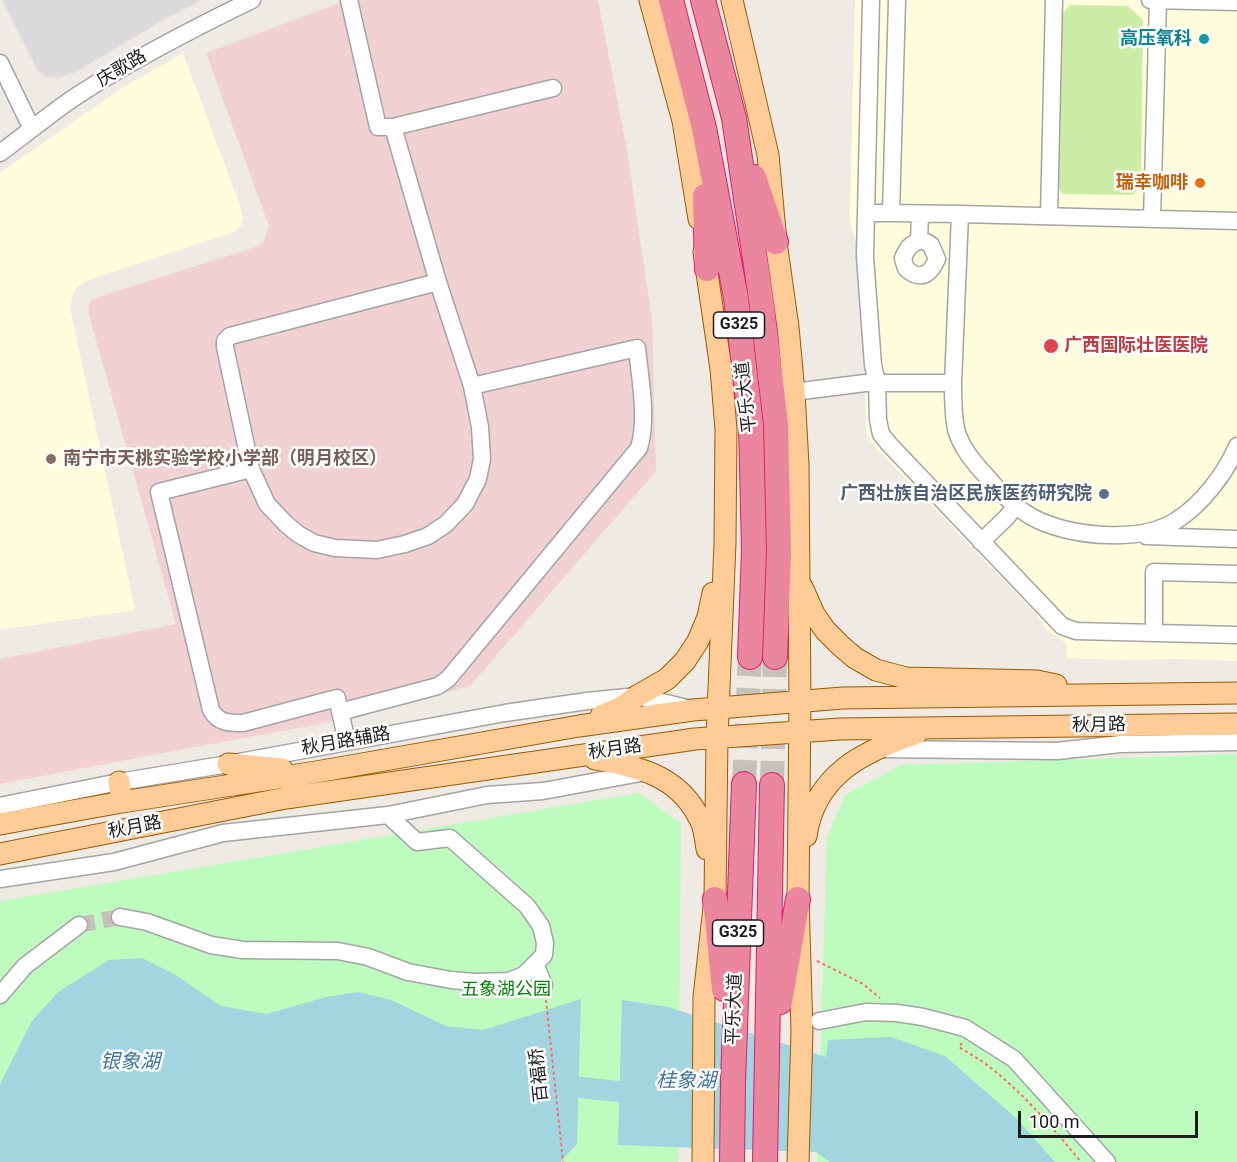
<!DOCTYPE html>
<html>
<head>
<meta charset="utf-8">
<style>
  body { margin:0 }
  #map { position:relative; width:1237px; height:1162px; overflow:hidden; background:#efeae3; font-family:Roboto,sans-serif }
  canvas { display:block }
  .scale { position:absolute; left:1018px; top:1111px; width:180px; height:27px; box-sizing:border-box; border:3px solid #1d1d1d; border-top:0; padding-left:8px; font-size:18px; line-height:21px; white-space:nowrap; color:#1d1d1d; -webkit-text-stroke:4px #fff; paint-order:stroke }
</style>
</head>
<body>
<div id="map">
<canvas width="1237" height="1162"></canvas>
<div class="scale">100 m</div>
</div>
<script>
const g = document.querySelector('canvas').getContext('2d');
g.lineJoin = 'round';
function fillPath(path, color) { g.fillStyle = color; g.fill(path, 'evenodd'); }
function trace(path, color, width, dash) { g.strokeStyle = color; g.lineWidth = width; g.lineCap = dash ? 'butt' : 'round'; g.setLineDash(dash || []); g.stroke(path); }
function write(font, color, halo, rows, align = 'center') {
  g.font = font + ' Roboto,"Noto Sans SC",sans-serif'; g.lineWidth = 5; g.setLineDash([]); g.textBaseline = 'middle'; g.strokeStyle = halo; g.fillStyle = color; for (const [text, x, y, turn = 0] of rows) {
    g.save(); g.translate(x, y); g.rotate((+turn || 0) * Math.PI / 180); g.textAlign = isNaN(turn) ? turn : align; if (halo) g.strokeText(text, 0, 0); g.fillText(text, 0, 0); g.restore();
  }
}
const residential = new Path2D(`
  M2,0H202L165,19L74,73L58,78L46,77L38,71Z`);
const commercial = new Path2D(`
  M347,0H598L627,151L652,320L656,471L470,686L315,725L211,744L0,784V659L176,624L89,315L88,307L91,300L98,297L253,248L263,243L269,226L206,53Z`);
const education = new Path2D(`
  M855,0H1237V661L1178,659L1120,660L1067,658L1066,643L1046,629L1037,615L873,445L866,433L864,324L856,242L851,226L850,216Z
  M183,53L241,208L243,218L241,226L234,232L89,280L77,287L72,297L70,308L135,610L0,630V173L122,88Z`);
const grass = new Path2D(`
  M1070,5L1128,6L1143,20L1141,185L1133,195L1063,194L1054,184L1059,17Z`);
const park = new Path2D(`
  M1237,754V1162H817L827,837L845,795L901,765Z
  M639,793L681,824L678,1162H0V901Z`);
const water = new Path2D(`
  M142,958L174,974L221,1006L267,1014L326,997L358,992L391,1000L446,1026L483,1030L581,999L577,1144L560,1162H0V1084L32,1021L58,992L109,960Z
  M622,1000L668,1007L826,1057L828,1040L891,1037L945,1056L1017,1119L1055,1162H830L816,1152L618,1145Z`);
const river = new Path2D(`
  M551,1084L648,1095`);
const minorTunnel = new Path2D(`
  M79,925L120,917`);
const highwayTunnel = new Path2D(`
  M744,784L750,657
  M772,785L775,657`);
const path = new Path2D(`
  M817,961L863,984L880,998
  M546,1000L563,1162
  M962,1043L959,1047C970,1054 981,1060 991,1068C1025,1095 1053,1128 1081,1162`);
const minor = new Path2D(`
  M349,0L378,127H393L553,88
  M897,0L891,213L960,214
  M1150,0L1237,2
  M0,63L32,129
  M393,127L438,282
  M0,153C26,134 51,113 78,95C134,59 192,29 252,0
  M866,213L871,0
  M891,213H866L865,257L873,365L877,383L878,420L881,434L889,444L1062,626L1076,631L1237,635
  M920,214L919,241C910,244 907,249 903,258C903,258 905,267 906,268C908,271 912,273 914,274C927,279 933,268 937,259L931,245L926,242
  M1049,216L1054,0
  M1152,219L1158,0
  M438,282L472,386L480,427L482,459L478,479L465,504L446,524L428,536L405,544L377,550L335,548L314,543L298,534L286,524L267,504L251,469L225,347V341L230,336Z
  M953,383L960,214L1237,221
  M794,392L865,383H953C953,398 953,414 956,429C961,448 975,464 988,478C1002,495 1020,512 1040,521C1077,537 1143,543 1177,520C1202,504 1226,473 1237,446
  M251,469L159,492L211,710C218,723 229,723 243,723L337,698L347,742
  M1146,536L1237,539
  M981,542L1006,518L1016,506
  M1154,633V572L1237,574
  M340,712L438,686L448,679L639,448C648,419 640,379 637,348L472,386
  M880,749L1057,751L1120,744L1237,742
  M0,806L119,782L228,764L505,713L587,701L637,696L687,708
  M0,879L114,862L223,833L388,815L487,795L543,791L646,772
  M120,917L147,922L211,945L243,950L338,951L368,957L408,972L451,980L475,982L509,981L524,975L544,955L545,943L541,926L527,906L450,838L417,842L388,815
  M535,964L544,985
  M0,995L25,966L79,925
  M819,1021L866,1012L897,1013L923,1017L965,1028L1014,1059L1107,1162`);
const major = new Path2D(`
  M650,0L683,121L699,219
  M732,0L768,155L776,242L788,327L794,392L798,465L800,701L798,899L802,1031L798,1162
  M802,587L814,614L825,630L841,646L855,658L876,670L906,678L1037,681L1056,685
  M601,716L620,708L637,696L667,679L685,661L698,641L708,617L713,593
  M595,759C636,766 676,775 697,814C699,818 702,822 703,827C705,834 706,842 707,849
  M228,764L282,769
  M119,782L122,802
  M0,824L122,802L316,772L579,726L693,710L843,698L1237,693
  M806,836C815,774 864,751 917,733
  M0,854L286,798L695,739L840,729L1237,724
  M703,1162L704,997L715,899L717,737L725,543L726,429L721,369L704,252`);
const highway = new Path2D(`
  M671,0L704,128L736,298L751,425L754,550L750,657
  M703,0L734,118L761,299L776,424L779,551L775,657
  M754,177L776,242
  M705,196L707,269
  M715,899L724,989
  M780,1002L798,899
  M732,1162L733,1081L744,784
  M765,1162L772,785`);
const markers = [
  [1204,39,6,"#0f9aa8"],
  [1200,183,6,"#e8710a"],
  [1051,346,8,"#e0444e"],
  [51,459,6,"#8d6e63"],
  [1104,494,6,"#5c6f8a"]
];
const shields = [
  [739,325,51],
  [738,933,51]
];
const shieldNames = [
  ["G325",739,325],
  ["G325",738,933]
];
const cultureNames = [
  ["高压氧科",1192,39]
];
const streetNames = [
  ["庆歌路",122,69,-31],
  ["平乐大道",747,397,-96],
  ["秋月路",1099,726,-1],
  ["秋月路辅路",346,742,-10],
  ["秋月路",615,750,-8],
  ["秋月路",135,828,-11],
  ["平乐大道",735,1009,-88],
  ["百福桥",540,1075,-96]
];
const foodNames = [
  ["瑞幸咖啡",1188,183]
];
const healthNames = [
  ["广西国际壮医医院",1064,346]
];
const educationNames = [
  ["南宁市天桃实验学校小学部（明月校区）",63,459]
];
const serviceNames = [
  ["广西壮族自治区民族医药研究院",1092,494]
];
const parkNames = [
  ["五象湖公园",506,990]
];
const waterNames = [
  ["银象湖",130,1063],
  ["桂象湖",686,1082]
];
fillPath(residential, '#dcdada');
fillPath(commercial, '#f1d1d1');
fillPath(education, '#fffddc');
fillPath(grass, '#cdeca6');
fillPath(park, '#bdfcbe');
fillPath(water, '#a1d5df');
trace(river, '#a1d5df', 21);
trace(minorTunnel, '#c5c1bb', 16, [16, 8]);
trace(highwayTunnel, '#c5c1bb', 24, [24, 12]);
trace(minor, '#a4a4a4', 19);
trace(major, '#975b00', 23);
trace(highway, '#e21b6c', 26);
trace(path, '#ff6a64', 2, [3, 3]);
trace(minor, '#fff', 16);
trace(major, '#ffcc98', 21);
trace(highway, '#eb869f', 24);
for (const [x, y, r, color] of markers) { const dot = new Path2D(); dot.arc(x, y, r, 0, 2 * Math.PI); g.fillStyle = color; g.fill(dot); trace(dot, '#fff', 2); }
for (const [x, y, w] of shields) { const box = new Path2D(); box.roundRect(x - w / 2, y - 13, w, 26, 4.5); g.fillStyle = '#fff'; g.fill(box); trace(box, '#1d1d1d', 1.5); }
write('bold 16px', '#1d1d1d', null, shieldNames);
write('bold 18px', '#0d838f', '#fff', cultureNames, 'right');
write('18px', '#1d1d1d', '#fff', streetNames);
write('bold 18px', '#c56008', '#fff', foodNames, 'right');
write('bold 18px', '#be3a42', '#fff', healthNames, 'left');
write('bold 18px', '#785e54', '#fff', educationNames, 'left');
write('bold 18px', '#4e5e75', '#fff', serviceNames, 'right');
write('18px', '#068108', '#fff', parkNames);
write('italic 20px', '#4077a2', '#fff', waterNames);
</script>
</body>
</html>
